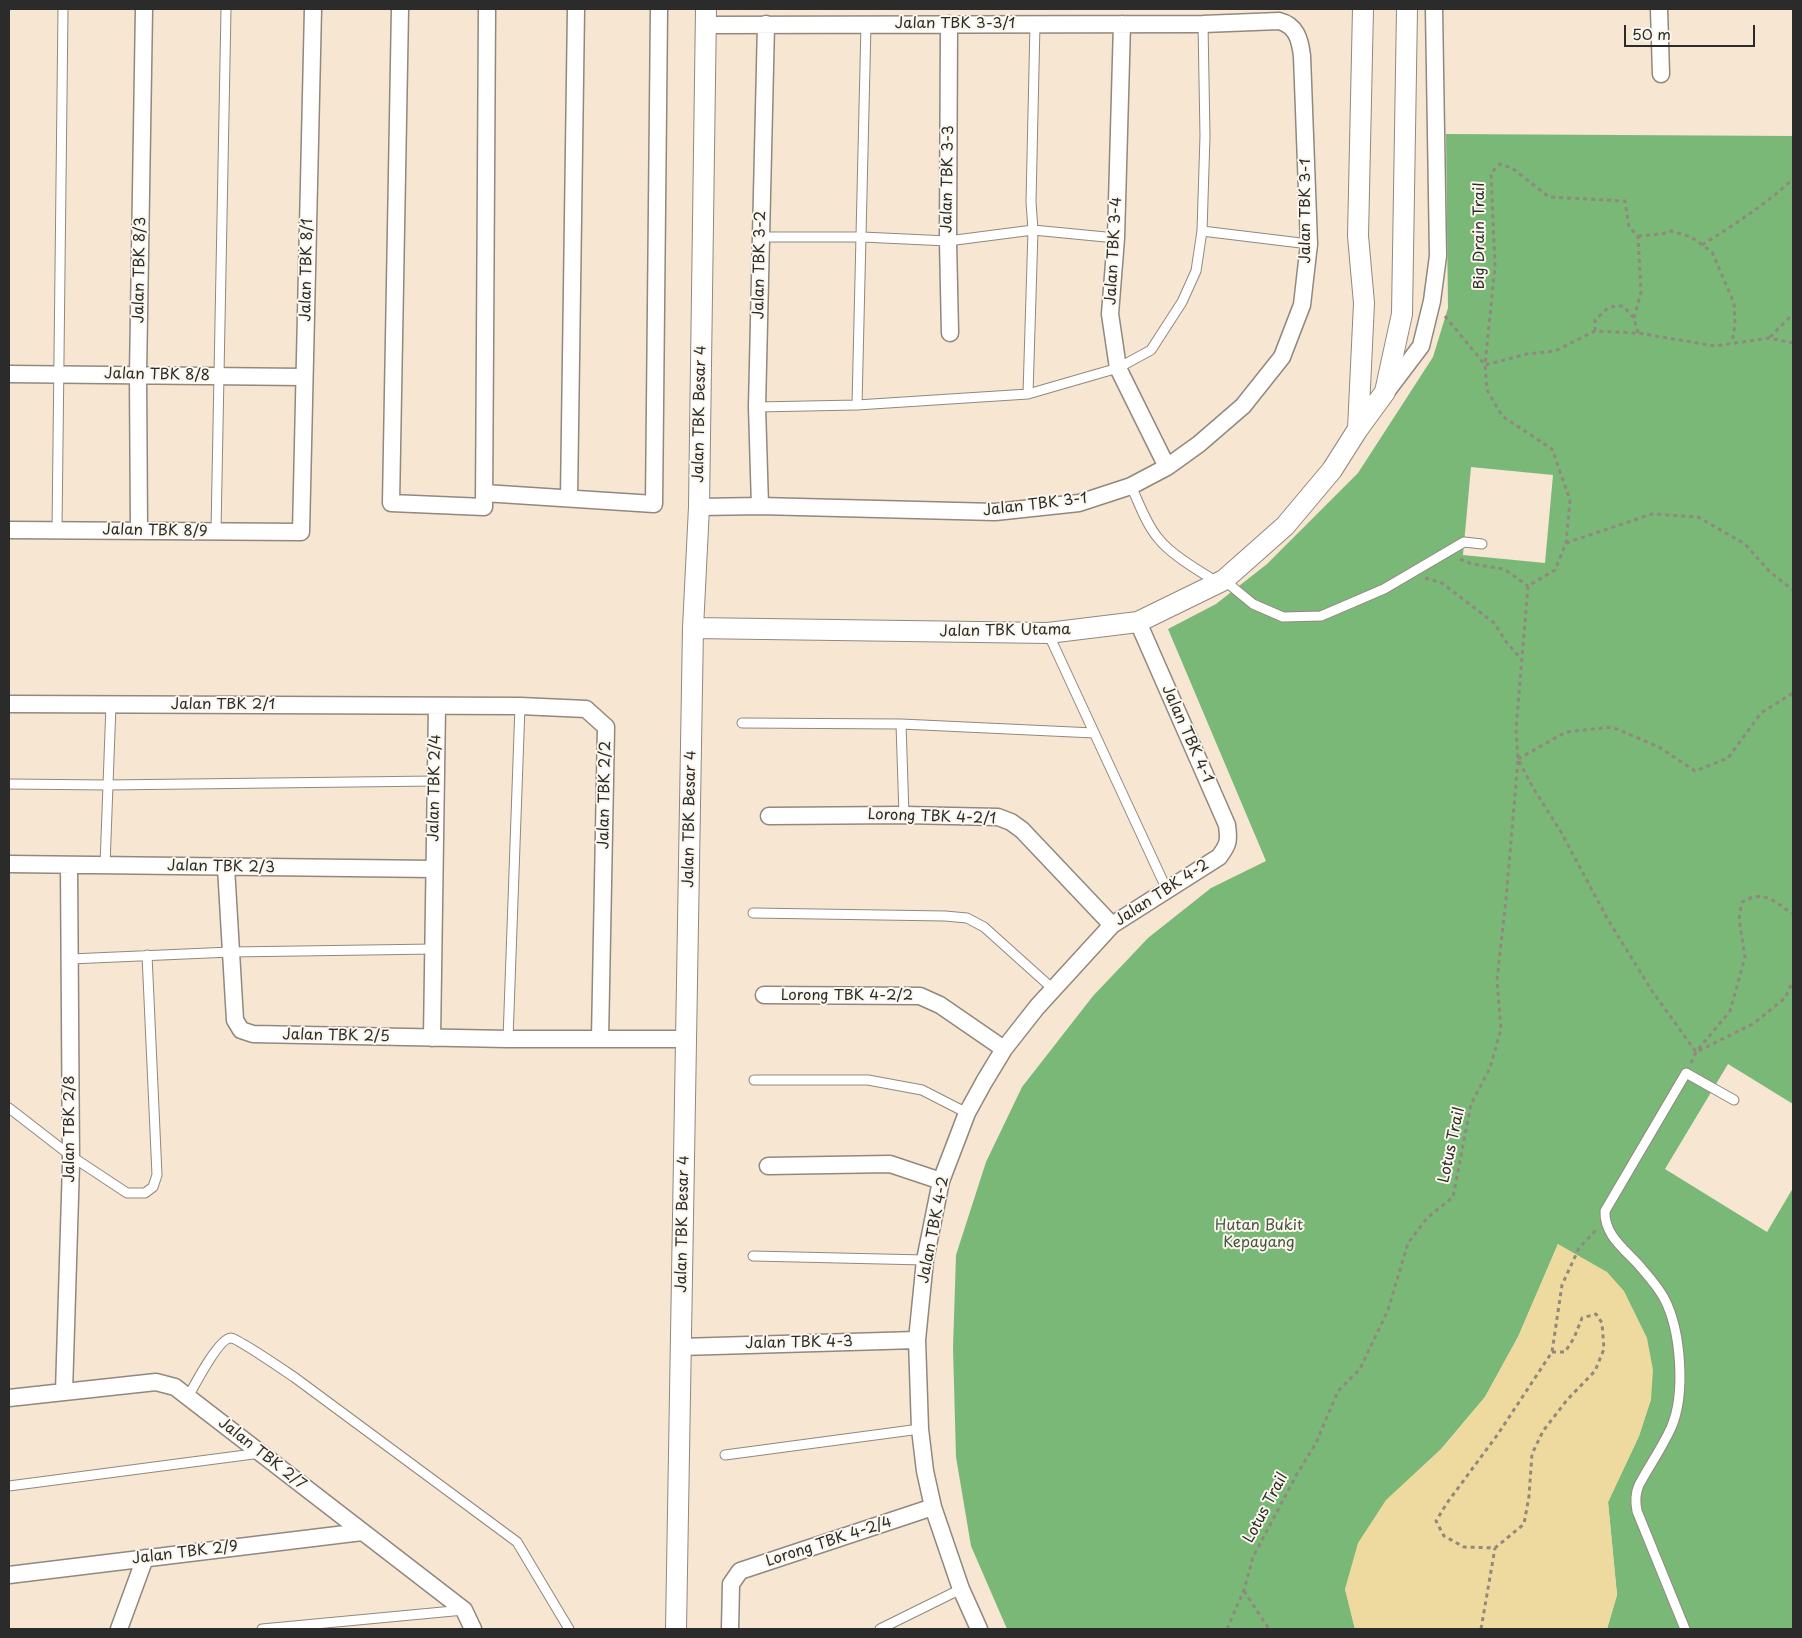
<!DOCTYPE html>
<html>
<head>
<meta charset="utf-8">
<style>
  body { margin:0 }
  #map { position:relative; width:1802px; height:1638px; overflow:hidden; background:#f7e6d1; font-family:"Playpen Sans",sans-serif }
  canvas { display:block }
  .frame { position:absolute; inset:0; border:10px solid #2b2b2b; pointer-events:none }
  .scale { position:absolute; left:1624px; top:25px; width:131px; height:22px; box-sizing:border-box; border:2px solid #2b2b2b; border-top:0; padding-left:6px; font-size:15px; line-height:18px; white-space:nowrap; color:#2b2b2b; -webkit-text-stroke:4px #fbf7ec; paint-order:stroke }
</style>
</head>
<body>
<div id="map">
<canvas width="1802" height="1638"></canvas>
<div class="frame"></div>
<div class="scale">50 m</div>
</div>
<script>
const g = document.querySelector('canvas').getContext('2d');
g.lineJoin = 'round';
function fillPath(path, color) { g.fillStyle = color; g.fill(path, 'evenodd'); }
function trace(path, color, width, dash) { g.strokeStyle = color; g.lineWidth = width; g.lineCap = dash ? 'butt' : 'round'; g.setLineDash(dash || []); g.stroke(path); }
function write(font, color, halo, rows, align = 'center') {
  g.font = font + ' "Playpen Sans",sans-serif'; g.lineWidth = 4; g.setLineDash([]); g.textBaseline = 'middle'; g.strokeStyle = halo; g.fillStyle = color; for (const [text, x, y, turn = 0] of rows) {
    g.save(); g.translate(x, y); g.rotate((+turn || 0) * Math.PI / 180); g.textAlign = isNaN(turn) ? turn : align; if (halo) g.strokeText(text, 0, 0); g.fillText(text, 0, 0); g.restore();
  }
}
const forest = new Path2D(`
  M1446,134L1793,136V1104L1728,1064L1665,1169L1767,1232L1793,1188V1629H1607L1617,1595L1608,1502L1639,1436L1651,1399L1558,1244L1518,1337L1485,1397L1442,1448L1345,1589L1355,1629H1007L971,1546L956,1457L953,1348L956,1255L986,1162L1022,1087L1093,996L1148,938L1211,888L1266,861L1168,629L1216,604L1267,564L1358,473L1433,357L1448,308ZM1471,467L1553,475L1545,563L1463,555Z`);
const sand = new Path2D(`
  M1558,1244L1607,1272L1624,1291L1647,1338L1653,1370L1651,1399L1639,1436L1608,1502L1617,1595L1607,1629H1355L1345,1589L1358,1543L1386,1500L1442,1448L1485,1397L1518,1337Z`);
const path = new Path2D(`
  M1638,236L1661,234L1671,231L1691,237L1712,252L1734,303L1735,324L1732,343
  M1702,245C1735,224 1765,205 1793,179
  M1445,316L1485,365L1527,354L1555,351L1595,331L1638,333L1715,346L1769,338L1793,343
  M1634,318L1641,292L1638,236L1629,227L1625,201L1549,197L1512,168L1500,164L1491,173L1495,266L1485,365L1487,390L1502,416L1552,449L1570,500L1566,543L1555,570L1528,586L1516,729L1518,759L1532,786L1561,832L1607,918L1652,991L1696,1052L1753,1024L1785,998L1793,981
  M1595,331V320L1609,307L1623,306L1634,318L1638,333
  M1770,337L1793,314
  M1566,543L1652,514L1698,517L1745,544L1770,572L1793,590
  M1460,559L1472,564L1504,569L1528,586
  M1425,578L1442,583L1494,623L1507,643L1522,660
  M1518,759L1566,732L1612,727L1659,747L1695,771L1728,758L1761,713L1793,693
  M1691,1063L1696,1052L1730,1011L1745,957L1739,919L1742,902C1764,889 1775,902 1793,914
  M1552,1352H1565L1574,1338L1582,1318L1596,1314L1602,1323L1604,1349L1595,1371L1567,1400L1543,1431L1532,1454L1529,1496L1524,1524L1495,1548L1464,1547L1444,1536L1436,1521L1447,1503L1498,1434L1552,1352L1562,1285L1579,1248L1596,1230
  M1244,1591L1269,1629
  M1227,1629L1244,1590L1253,1557L1297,1474L1316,1443L1338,1391L1360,1369L1388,1310L1408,1243L1427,1218L1453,1197L1471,1104L1490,1068L1501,1029L1497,980L1506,899L1518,760
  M1481,1629L1495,1548`);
const service = new Path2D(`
  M1202,231L1309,244
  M761,237H862L948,241L1033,230L1116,238
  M1028,394L1033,230L1031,202L1035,24
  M857,405L866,24
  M757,407L857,405L1028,394L1118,368L1151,350L1182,302L1196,271L1202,231L1205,136L1203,24
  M1131,486C1139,503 1146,524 1158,538C1170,554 1199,571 1217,582
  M57,530L63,9
  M216,531L226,9
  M1224,580L1253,604L1283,617L1321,616L1384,589L1464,542L1482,544
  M1048,633L1167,890
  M742,723L901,724L904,815
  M901,724L1094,733
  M9,784L107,785L435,781
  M105,865L111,705
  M753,913L945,916L967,918L984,927L1053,989
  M70,959L231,952L434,949
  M508,1039L520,706
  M754,1080H868L922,1090L967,1113
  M9,1108L71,1156L127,1193H145L153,1187L157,1175L147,955
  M753,1256L925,1260
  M188,1397C194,1386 219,1338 231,1338C237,1338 285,1371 294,1377L517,1542L569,1629
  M725,1455L920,1429
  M9,1486L261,1453
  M262,1629L464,1610
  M880,1629L961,1589
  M1685,1629L1637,1511C1635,1501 1635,1494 1639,1485C1649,1466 1662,1448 1671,1428C1686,1394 1681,1330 1664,1298C1657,1285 1647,1275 1638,1264C1623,1248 1604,1234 1605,1211L1686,1073L1734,1100`);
const minor = new Path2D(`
  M400,9L391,503L484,507L487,9
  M1659,9L1661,74
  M949,24L948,241L950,333
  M1122,24L1116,238L1110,314L1118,368L1167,467
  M9,374L304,377
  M1387,391L1421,346L1432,301L1438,256L1434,9
  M484,493L654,504L659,9
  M569,498L576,9
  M760,506L757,407L766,24
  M699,507L760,506L995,512L1079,503L1131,486L1167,467L1199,444L1243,406L1282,357L1302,305L1309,244L1302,56C1300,39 1296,25 1279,21L1203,24L706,25
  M9,530L301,532L313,9
  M139,531L138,375L144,9
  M9,704L520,706L586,709L606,727L600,1039
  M769,816L904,815L998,817L1011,822L1022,830L1112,925
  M9,864L434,869
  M226,867L235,1020L241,1030L253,1034L508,1039H686
  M764,995L920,996L940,1005L1004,1049
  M432,1038L437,706
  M768,1166L890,1164L941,1181
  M681,1347L917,1340
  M64,1392L71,1164L69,865
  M9,1398L156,1382L175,1387L464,1610L473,1629
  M9,1575L362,1532
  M119,1629L145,1558
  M730,1629L731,1584L740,1571L933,1507
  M979,1629L961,1589L933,1507L925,1471L920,1429L917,1340L925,1260L941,1181L967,1113L984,1082L1004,1049L1037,1007L1112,925L1219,857C1229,844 1229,840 1227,825L1138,622`);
const tertiary = new Path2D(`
  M1358,429L1364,303L1358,236L1363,9
  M693,628L1048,633L1138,622L1224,580L1285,526L1332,470L1358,429L1385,392L1402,314L1407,9
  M676,1629L693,628L699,507L706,9`);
const streetNames = [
  ["Jalan TBK 3-3/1",955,24],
  ["Jalan TBK 3-3",948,179,-89],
  ["Jalan TBK 3-1",1306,211,-90],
  ["Big Drain Trail",1480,236,-90],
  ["Jalan TBK 3-4",1114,251,-87],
  ["Jalan TBK 3-2",760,265,-89],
  ["Jalan TBK 8/3",140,270,-89],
  ["Jalan TBK 8/1",307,270,-89],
  ["Jalan TBK 8/8",157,375,1],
  ["Jalan TBK Besar 4",700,414,-89],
  ["Jalan TBK 3-1",1035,505,-7],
  ["Jalan TBK 8/9",155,531,1],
  ["Jalan TBK Utama",1005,631,-1],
  ["Jalan TBK 2/1",223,705],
  ["Jalan TBK 4-1",1187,734,66],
  ["Jalan TBK 2/4",435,788,-89],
  ["Jalan TBK 2/2",605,795,-89],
  ["Lorong TBK 4-2/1",932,817,2],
  ["Jalan TBK Besar 4",690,819,-89],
  ["Jalan TBK 2/3",221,867,1],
  ["Jalan TBK 4-2",1162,893,-33],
  ["Lorong TBK 4-2/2",847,996],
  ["Jalan TBK 2/5",336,1036,1],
  ["Jalan TBK 2/8",70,1129,-90],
  ["Lotus Trail",1452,1145,-78],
  ["Jalan TBK Besar 4",683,1224,-89],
  ["Jalan TBK 4-2",934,1230,-79],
  ["Jalan TBK 4-3",799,1343,-1],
  ["Jalan TBK 2/7",262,1454,38],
  ["Lotus Trail",1266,1508,-62],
  ["Lorong TBK 4-2/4",829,1542,-18],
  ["Jalan TBK 2/9",185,1553,-7]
];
const parkNames = [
  ["Hutan Bukit",1259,1226],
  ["Kepayang",1259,1243]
];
fillPath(forest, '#7ab878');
fillPath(sand, '#eeda9e');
trace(service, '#91887e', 11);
trace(minor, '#91887e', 19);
trace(tertiary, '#91887e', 22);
trace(path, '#91887e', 3, [4, 4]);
trace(service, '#fff', 9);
trace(minor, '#fff', 16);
trace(tertiary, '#fff', 20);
write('15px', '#2b2b2b', '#fbf7ec', streetNames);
write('15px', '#465644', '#fbf7ec', parkNames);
</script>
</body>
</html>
